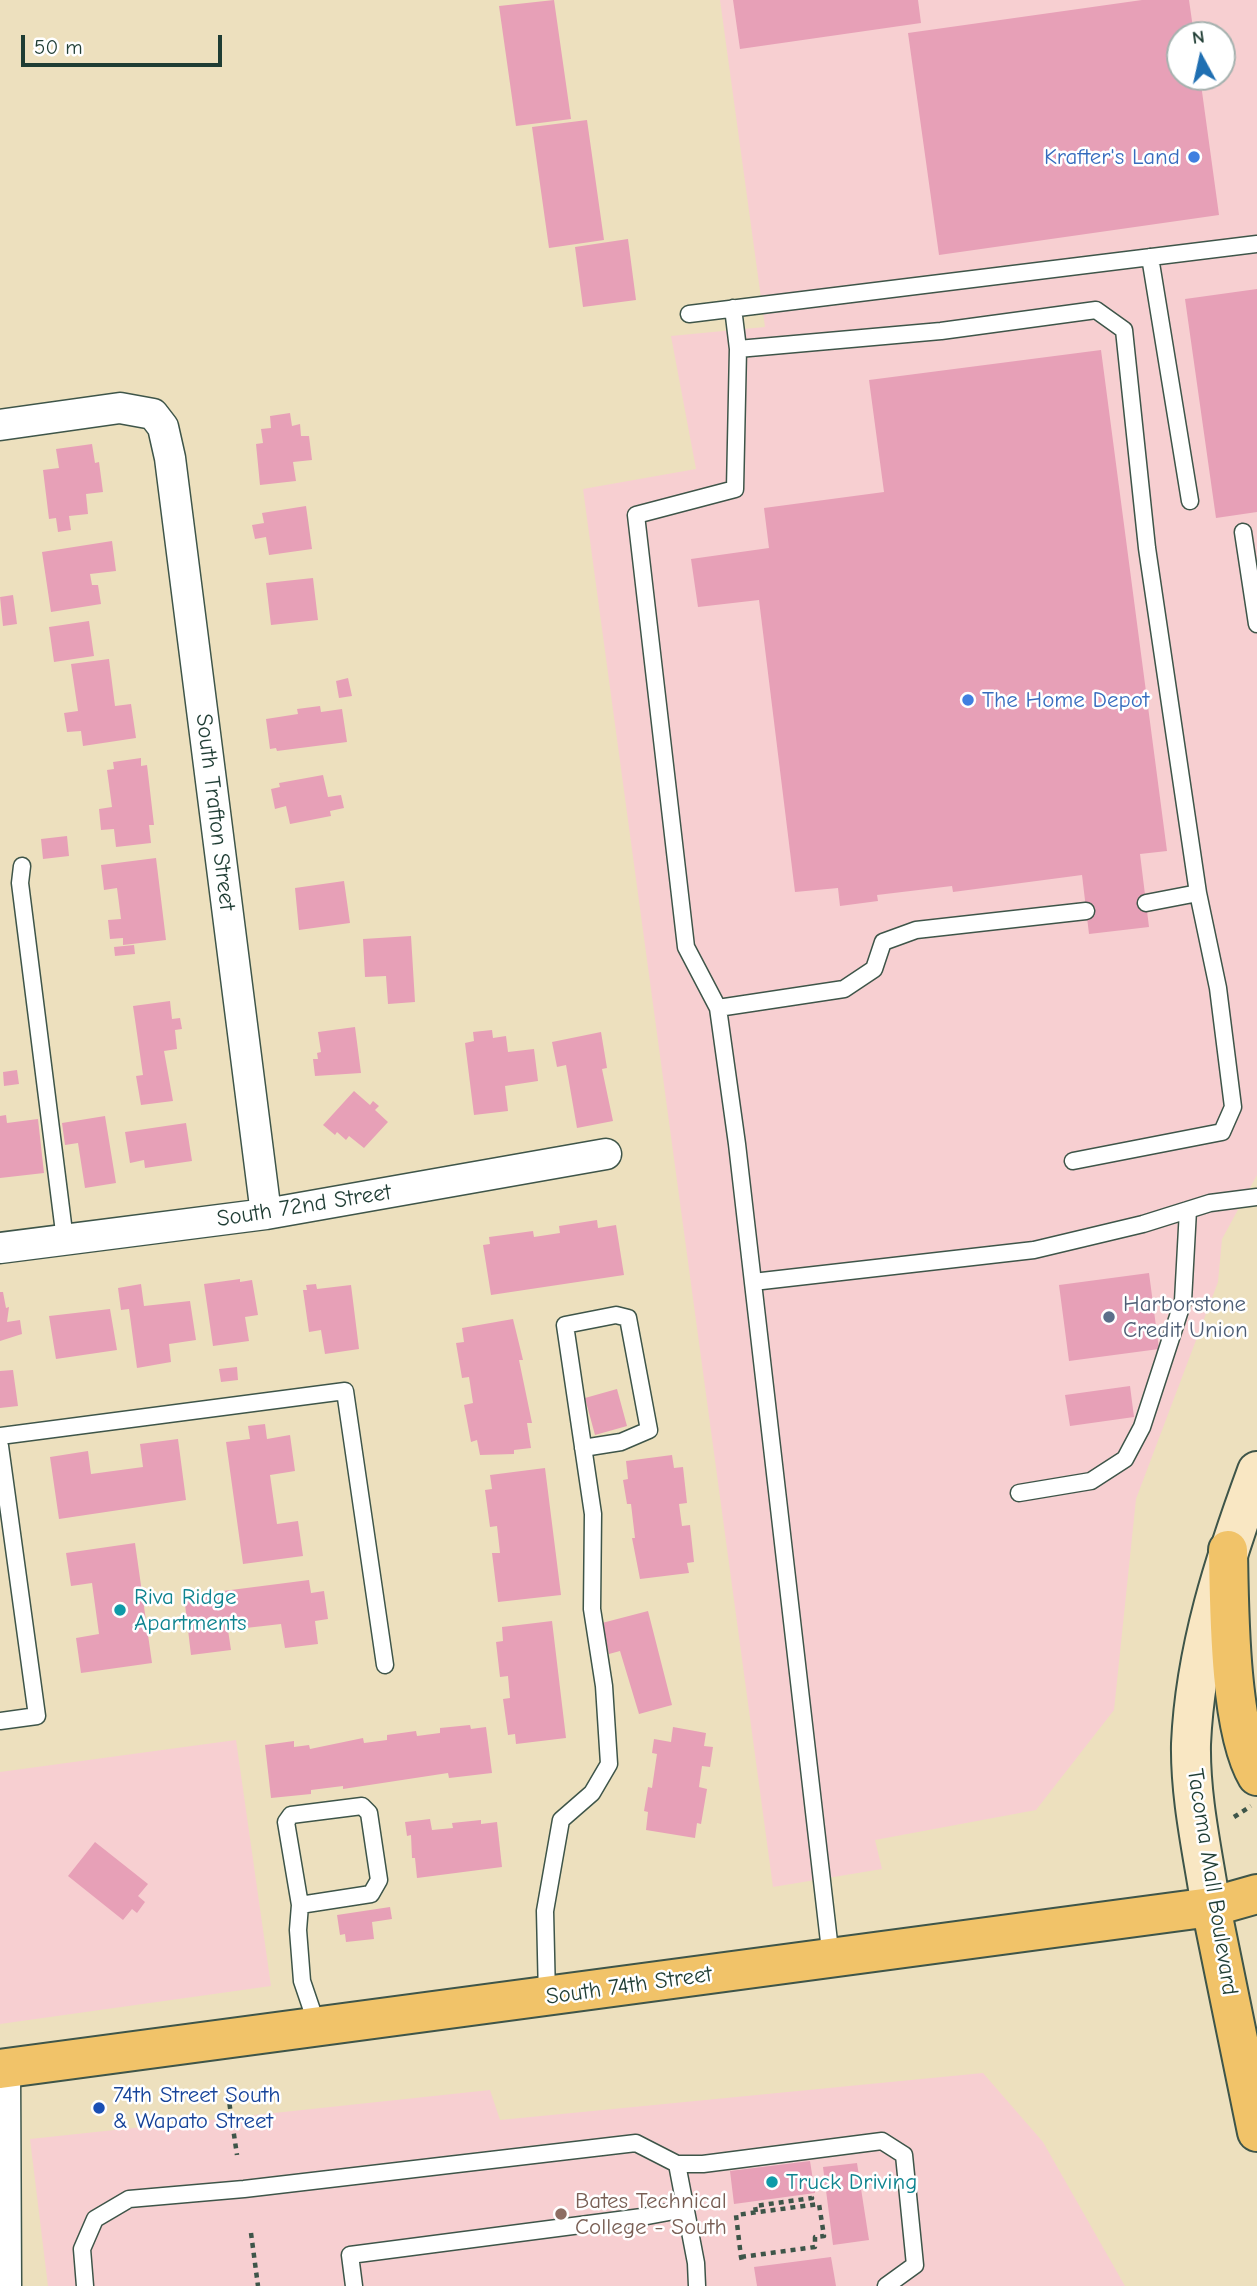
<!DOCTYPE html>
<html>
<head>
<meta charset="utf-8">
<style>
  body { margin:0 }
  #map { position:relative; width:1257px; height:2286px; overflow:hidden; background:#ede0be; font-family:"Comic Neue",sans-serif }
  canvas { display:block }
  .north { position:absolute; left:1166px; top:21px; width:70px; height:70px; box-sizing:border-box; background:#fff; border:2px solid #a5b1ae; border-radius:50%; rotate:352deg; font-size:19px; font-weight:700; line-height:28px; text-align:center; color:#1f3d34 }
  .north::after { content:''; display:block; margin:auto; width:24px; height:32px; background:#1f6fb2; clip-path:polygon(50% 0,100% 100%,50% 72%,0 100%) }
  .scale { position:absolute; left:21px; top:35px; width:201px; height:32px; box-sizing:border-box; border:4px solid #1f3d34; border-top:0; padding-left:9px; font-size:21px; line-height:24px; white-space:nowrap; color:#1f3d34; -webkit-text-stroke:5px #fff; paint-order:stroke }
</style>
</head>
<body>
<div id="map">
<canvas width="1257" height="2286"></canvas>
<div class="north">N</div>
<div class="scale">50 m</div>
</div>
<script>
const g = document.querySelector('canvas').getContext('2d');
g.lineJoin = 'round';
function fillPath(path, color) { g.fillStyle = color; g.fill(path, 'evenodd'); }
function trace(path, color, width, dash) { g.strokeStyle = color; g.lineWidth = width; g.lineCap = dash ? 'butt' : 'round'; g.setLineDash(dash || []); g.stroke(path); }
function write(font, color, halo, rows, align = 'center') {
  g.font = font + ' "Comic Neue",sans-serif'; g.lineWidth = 5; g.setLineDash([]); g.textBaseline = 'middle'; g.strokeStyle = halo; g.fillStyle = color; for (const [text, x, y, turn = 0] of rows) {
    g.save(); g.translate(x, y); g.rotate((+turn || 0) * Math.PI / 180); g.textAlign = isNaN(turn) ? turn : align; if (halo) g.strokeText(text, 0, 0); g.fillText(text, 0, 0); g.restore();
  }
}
const built = new Path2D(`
  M720,0H1257V1175L1222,1239L1218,1282L1136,1499L1114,1710L1036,1810L875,1840L882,1869L773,1887L583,489L696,469L671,336L765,327ZM1180,35H1222V77H1180Z
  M236,1740L271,1986L0,2024V1772Z
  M983,2073L1043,2142L1125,2286H48L30,2139L490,2090L500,2120Z`);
const building = new Path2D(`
  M554,0L571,119L516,126L499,6Z
  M733,0H918L921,23L740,49Z
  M1142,0H1189L1194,35H1180V77H1200L1219,215L939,255L908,33Z
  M587,120L604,240L549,248L532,127Z
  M628,239L636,300L583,307L575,247Z
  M1257,289V512L1216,518L1185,299Z
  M1101,350L1167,851L1140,854L1149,927L1089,934L1082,875L953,892L952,886L877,895L878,901L840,906L838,888L795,892L759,600L698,607L691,559L769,548L764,508L884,492L869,380Z
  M290,413L292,426L300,424L301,436H309L312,460L293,462L296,481L260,485L256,444L263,443L261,429L271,428L270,416Z
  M92,444L95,463L99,462L103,492L86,494L88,514L69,516L71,530L58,532L56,518L49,519L43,470L59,468L56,449Z
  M306,506L312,549L269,555L266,537L255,539L252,525L264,523L262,513Z
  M112,541L116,571L90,574L92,585H98L101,604L51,612L42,552Z
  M313,578L318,620L271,625L266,583Z
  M13,595L17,624L3,626L0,597Z
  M89,621L94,656L54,662L49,627Z
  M109,659L115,706L131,704L136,738L83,746L81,731L67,732L64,713L78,711L71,664Z
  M348,678L352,696L339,698L336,681Z
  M320,706L321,712L342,709L347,742L277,751L276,748L270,749L266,719L298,714L297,709Z
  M141,758V766L147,765L154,825H149L151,843L116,847L114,829L101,830L99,809L112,807L107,770L114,769L113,762Z
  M323,775L328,797L341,795L344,808L330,811L331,816L290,824L286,806L275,809L271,789L280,787L279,783Z
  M67,836L69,856L43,859L41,839Z
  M156,858L166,940L123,945V938L110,939L108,920L121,919L117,888L104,890L101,865Z
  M344,881L350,923L299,930L295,888Z
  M411,936L415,1002L388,1004L386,976L365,977L363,939Z
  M134,945L135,954L115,956L114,947Z
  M170,1001L172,1019L180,1018L182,1029L175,1030L177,1049L164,1051L173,1101L141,1105L136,1076L143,1075L133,1006Z
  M355,1027L361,1073L315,1076L313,1059H318L317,1053L321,1052L318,1032Z
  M492,1030L493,1038L506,1036L508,1052L534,1049L538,1081L505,1086L508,1111L474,1115L465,1043L474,1041L473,1032Z
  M601,1032L607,1068L602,1069L613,1121L577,1128L566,1065L557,1067L552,1042Z
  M17,1070L19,1084L4,1086L3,1072Z
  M354,1091L370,1105L373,1101L379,1106L375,1110L388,1122L364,1148L349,1136L346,1140L337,1132L335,1135L323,1125Z
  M6,1115L7,1123L38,1119L44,1173L0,1178V1116Z
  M105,1116L116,1183L85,1188L78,1143L65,1145L62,1123Z
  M186,1123L192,1161L145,1168L144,1160L130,1163L125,1132Z
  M597,1220L598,1228L616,1225L624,1275L491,1295L483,1245L490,1244L489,1237L533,1231L534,1237L560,1233L559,1226Z
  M1149,1273L1159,1349L1069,1361L1059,1285Z
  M240,1279V1282L252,1280L258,1315L245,1317L249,1341L213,1346L204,1284Z
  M141,1284L144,1306L190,1301L196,1340L169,1344L171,1362L137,1368L129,1309L121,1310L118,1288Z
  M316,1284L317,1289L351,1285L359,1349L325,1354L321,1330L309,1332L303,1290H307L306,1285Z
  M0,1292H3L6,1308L9,1307L7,1322L20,1320L22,1334L0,1341Z
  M110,1309L117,1350L56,1359L49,1316Z
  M513,1319L523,1360H519L532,1423H527L531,1448L514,1450V1454L480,1455L477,1440L471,1442L464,1405L473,1403L469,1377L462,1378L456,1343L464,1342L462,1328Z
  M237,1367L238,1380L221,1382L219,1369Z
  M13,1370L18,1406L0,1408V1371Z
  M1130,1386L1134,1417L1070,1426L1065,1395Z
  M617,1389L627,1426L595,1435L585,1398Z
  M265,1424L267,1439L290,1435L295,1471L270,1475L277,1524L298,1521L303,1556L243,1564L226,1442L250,1439L248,1426Z
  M178,1439L186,1500L59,1519L50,1457L88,1451L91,1474L143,1467L140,1444Z
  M672,1455L674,1468L683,1467L687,1503L679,1504L682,1526L690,1525L694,1562L687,1563L689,1573L640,1579L632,1538H635L631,1504H627L623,1480L628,1479L626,1461Z
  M545,1468L561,1595L498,1602L492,1553H500L497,1526L490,1527L485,1490L492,1489L490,1475Z
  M135,1543L152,1663L81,1673L76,1638L99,1634L92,1583L71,1586L66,1553Z
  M309,1580L311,1593L324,1591L328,1619L315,1621L318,1644L285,1648L281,1624L228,1630L231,1650L191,1655L184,1596Z
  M648,1611L672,1705L639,1714L620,1651L609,1654L602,1623Z
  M552,1621L566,1738L516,1744L515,1734L508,1735L503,1699L510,1698L508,1676L500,1677L496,1642L503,1641L502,1627Z
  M470,1725L471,1729L486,1727L492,1773L449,1778L448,1773L343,1789V1786L311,1790V1794L271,1798L265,1745L294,1741V1747L309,1745L310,1749L363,1738L364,1743L387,1740V1735L416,1731L417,1736L440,1733V1728Z
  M673,1727L706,1733L704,1746L713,1747L710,1767L702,1766L699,1787L707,1789L701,1824L697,1823L695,1838L646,1830L648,1812L644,1811L648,1787L652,1788L657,1754L652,1753L654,1739L671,1742Z
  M430,1819L432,1830L453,1828L452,1823L481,1820V1824L497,1822L502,1867L417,1878L415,1858H412L411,1835L407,1836L405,1822Z
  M95,1842L148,1884L138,1896L145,1902L137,1913L132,1909L123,1920L68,1876Z
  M390,1907L392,1919L372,1922L374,1939L346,1942L345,1934L340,1935L337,1915Z
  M810,2161L815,2193L734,2204L730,2171Z
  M857,2163L869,2240L833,2245L823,2167Z
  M831,2257L836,2286H757L754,2267Z`);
const path = new Path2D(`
  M1234,1817L1251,1806
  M228,2094L237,2155
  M756,2212L755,2206L812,2198L811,2194
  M251,2233L258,2286
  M741,2257L815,2247V2237L824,2236L819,2204L736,2215L741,2257L742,2261`);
const service = new Path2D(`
  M1150,257L1190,501
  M733,308L738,349L735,489L636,515L686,947L718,1008L737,1144L831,1959
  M689,314L1257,244
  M738,349L941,331L1096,310L1124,330L1147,548L1198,893L1146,903
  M1243,532L1257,624
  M22,866L20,883L65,1240
  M718,1008L844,989L874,969L883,942L916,930L1086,911
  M1073,1161L1222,1132L1233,1107L1218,988L1198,893
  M753,1282L1034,1250L1143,1224L1210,1203L1257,1197
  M0,1436L345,1391L385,1665
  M0,1446L37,1716L0,1721
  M1019,1493L1091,1481L1125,1459L1142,1427L1183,1301L1188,1210
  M300,1905L371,1894L379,1880L369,1813L362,1806L291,1815L286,1822L300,1905L298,1930L302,1981L318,2028
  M547,1997L545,1911L561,1820L592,1793L609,1764L604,1686L592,1609L593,1514L565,1325L616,1315L628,1318L649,1430L621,1442L583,1448
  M677,2164H703L882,2141L904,2155L915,2265L886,2286
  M85,2286L82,2249L95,2219L129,2199L244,2189L636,2143L677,2164L696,2263L697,2286
  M354,2286L350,2255L642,2217L685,2209`);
const minor = new Path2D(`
  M0,425L120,408L153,414L163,427L170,458L266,1214
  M0,1248L266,1214L606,1154
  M5,2069L6,2286`);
const secondary = new Path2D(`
  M1211,1907C1203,1854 1190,1798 1191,1744C1195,1650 1225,1558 1257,1471`);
const primary = new Path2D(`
  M1228,1550C1229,1606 1229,1729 1257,1776
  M1211,1907L1257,2132
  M0,2069L1211,1907L1257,1894`);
const markers = [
  [1194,157,7,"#3f7fe0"],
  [968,700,7,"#3f7fe0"],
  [1109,1317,7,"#5c6f8a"],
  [120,1610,7,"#0f9aa8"],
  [99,2108,7,"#1a4fb4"],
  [772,2182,7,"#0f9aa8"],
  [561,2214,7,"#8d6e63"]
];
const shopNames = [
  ["Krafter's Land",1180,157],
  ["The Home Depot",982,700,"left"]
];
const streetNames = [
  ["South Trafton Street",215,812,83],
  ["South 72nd Street",304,1206,-9],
  ["Tacoma Mall Boulevard",1212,1882,81],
  ["South 74th Street",629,1986,-8]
];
const serviceNames = [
  ["Harborstone",1123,1304],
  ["Credit Union",1123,1330]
];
const cultureNames = [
  ["Riva Ridge",134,1597],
  ["Apartments",134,1623],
  ["Truck Driving",786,2182]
];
const transitNames = [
  ["74th Street South",113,2095],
  ["& Wapato Street",113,2121]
];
const educationNames = [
  ["Bates Technical",575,2201],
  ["College - South",575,2227]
];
fillPath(built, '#f7cfd1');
fillPath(building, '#e7a0b7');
trace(service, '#3e5549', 19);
trace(minor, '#3e5549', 33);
trace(secondary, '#3e5549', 42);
trace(primary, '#3e5549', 42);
trace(path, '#3e5549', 4.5, [5, 5]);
trace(service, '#fff', 16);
trace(minor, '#fff', 30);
trace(secondary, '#f9e7c3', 38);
trace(primary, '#f1c369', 38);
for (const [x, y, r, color] of markers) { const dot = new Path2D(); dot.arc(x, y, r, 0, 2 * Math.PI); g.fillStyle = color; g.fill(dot); trace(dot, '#fff', 2.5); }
write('23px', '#366cbe', '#fff', shopNames, 'right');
write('23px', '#1f3d34', '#fff', streetNames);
write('23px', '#4e5e75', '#fff', serviceNames, 'left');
write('23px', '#0d838f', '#fff', cultureNames, 'left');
write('23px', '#164399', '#fff', transitNames, 'left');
write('23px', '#785e54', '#fff', educationNames, 'left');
</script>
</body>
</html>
